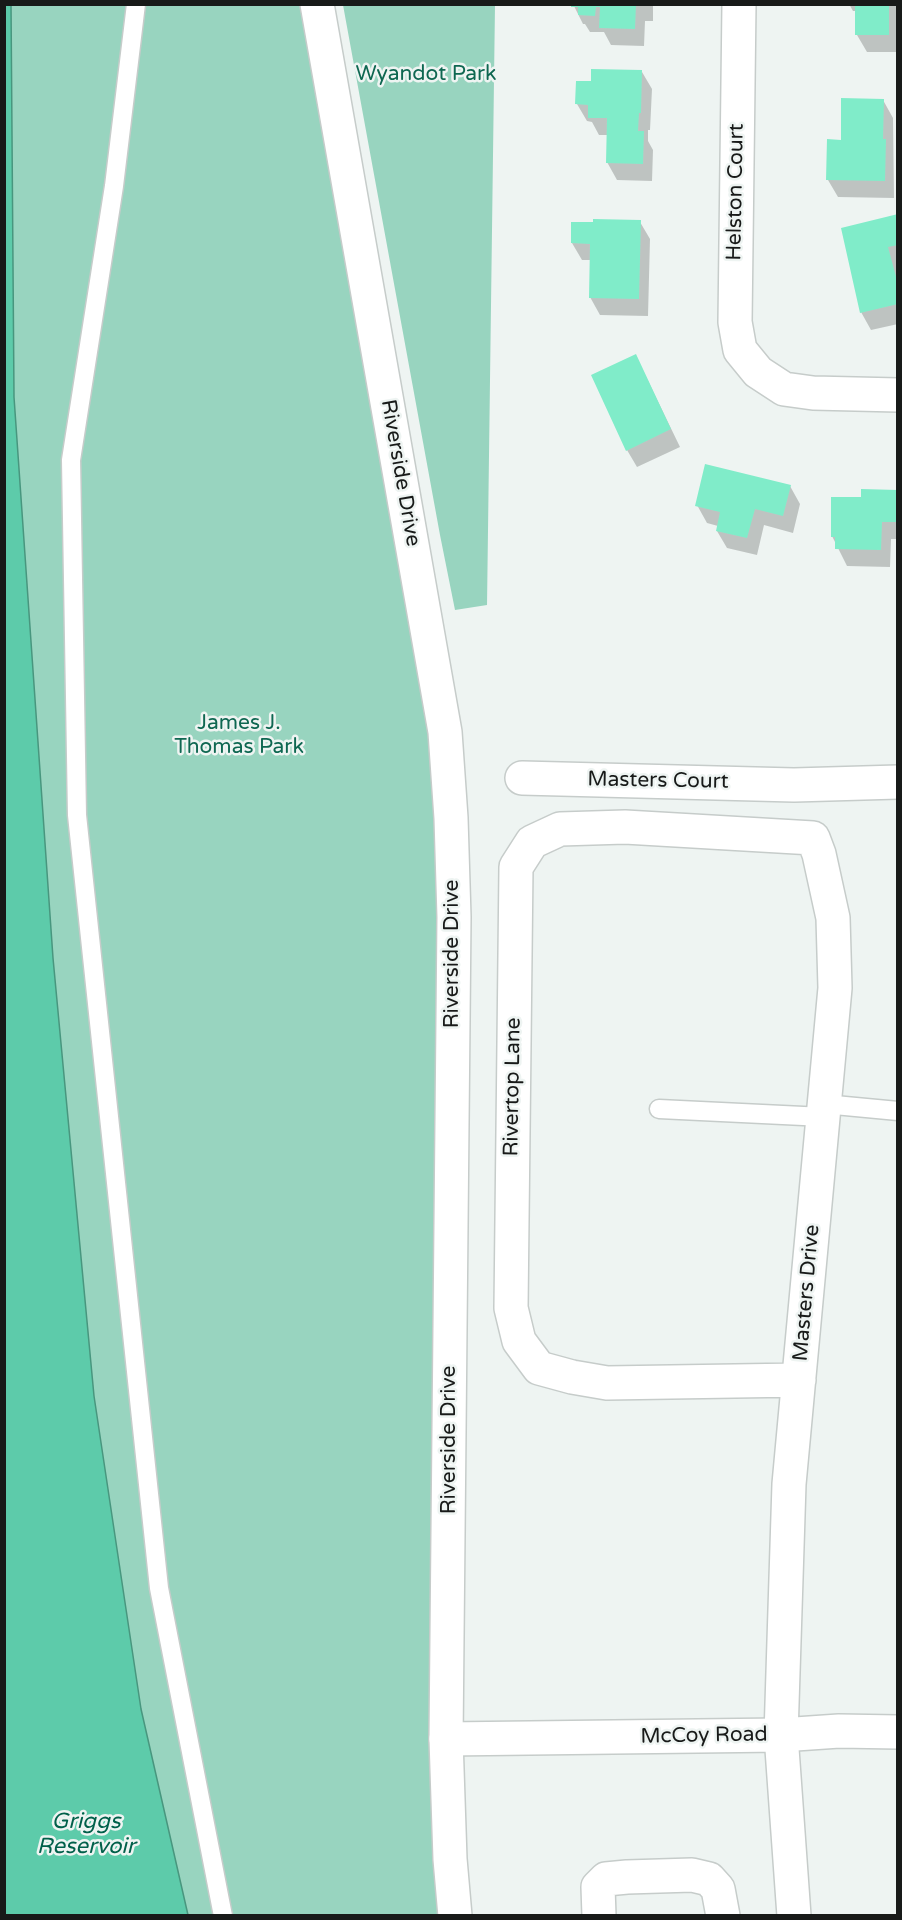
<!DOCTYPE html>
<html>
<head>
<meta charset="utf-8">
<style>
  body { margin:0 }
  #map { position:relative; width:902px; height:1920px; overflow:hidden; background:#eef4f2; font-family:"Varela Round",sans-serif }
  canvas { display:block }
  .frame { position:absolute; inset:0; border:6px solid #181a19; pointer-events:none }
</style>
</head>
<body>
<div id="map">
<canvas width="902" height="1920"></canvas>
<div class="frame"></div>
</div>
<script>
const g = document.querySelector('canvas').getContext('2d');
g.lineJoin = 'round';
function fillPath(path, color) { g.fillStyle = color; g.fill(path, 'evenodd'); }
function trace(path, color, width, dash) { g.strokeStyle = color; g.lineWidth = width; g.lineCap = dash ? 'butt' : 'round'; g.setLineDash(dash || []); g.stroke(path); }
function write(font, color, halo, rows, align = 'center') {
  g.font = font + ' "Varela Round",sans-serif'; g.lineWidth = 5; g.setLineDash([]); g.textBaseline = 'middle'; g.strokeStyle = halo; g.fillStyle = color; for (const [text, x, y, turn = 0] of rows) {
    g.save(); g.translate(x, y); g.rotate((+turn || 0) * Math.PI / 180); g.textAlign = isNaN(turn) ? turn : align; if (halo) g.strokeText(text, 0, 0); g.fillText(text, 0, 0); g.restore();
  }
}
const green = new Path2D(`
  M11,5H317L441,712L455,1915H188L141,1709L94,1396L53,958L14,397Z
  M343,5H495L487,605L455,610L440,535Z`);
const water = new Path2D(`
  M11,4L14,397L53,958L94,1396L141,1709L188,1915H5L4,5Z`);
const shadow = new Path2D(`
  M573,4H653V21H645L644,46L611,45L604,32H590L585,24H583Z
  M849,4H898V52H867L857,35V11H853Z
  M642,72L652,89L650,130H648V141L653,150L652,181L617,180L607,162L608,135H599L592,122L587,121L577,104L592,83Z
  M883,100L893,118L894,198L838,197L828,180L842,141Z
  M898,216V324L871,330L861,312Z
  M640,222L650,239L648,316L600,315L590,297L591,260H582L572,243Z
  M636,356L680,447L637,467L627,450Z
  M790,486L800,504L793,533L764,525L757,555L727,548L717,531L718,526L707,523L697,505Z
  M898,491V539H891L890,567L847,566L832,536L862,499Z`);
const building = new Path2D(`
  M571,4H636L635,29L599,28L600,7H596L595,16L578,15V7H571Z
  M855,4H889V35H855Z
  M591,69L642,70L641,113H639L638,131H644L643,164L606,163L607,118H588V105L575,104L576,81H591Z
  M841,98L884,99L883,139H886L885,181L826,180L827,139L841,140Z
  M898,214V245L888,247L898,284V304L860,313L841,228Z
  M593,219L641,220L639,299L589,298L590,244L571,243V222H593Z
  M636,354L671,429L626,451L591,375Z
  M705,464L791,485L783,516L755,509L747,538L716,531L720,512L695,506Z
  M861,489L898,490V522H882L881,550L835,549V537H831V497H861Z`);
const service = new Path2D(`
  M136,4L114,186L71,460L77,815L159,1588L223,1916
  M824,1104L898,1111
  M659,1109L824,1117`);
const minor = new Path2D(`
  M739,4L735,322L740,350L758,372L784,389L813,393L898,395
  M522,778L794,785L898,782
  M799,1380L607,1383L572,1377L539,1368L519,1341L511,1308L516,867L532,842L560,829L625,827L813,838L819,854L833,918L835,988L789,1484L781,1735L839,1731L898,1732
  M599,1916L598,1887L606,1879L627,1877L692,1875L709,1879L718,1889L723,1916`);
const secondary = new Path2D(`
  M446,1739L781,1735L794,1916`);
const primary = new Path2D(`
  M317,4L445,732L451,818L454,917L446,1739L450,1859L455,1916`);
const parkNames = [
  ["Wyandot Park",426,74],
  ["James J.",239,723],
  ["Thomas Park",239,747]
];
const streetNames = [
  ["Helston Court",736,192,-89],
  ["Riverside Drive",400,473,80],
  ["Masters Court",658,781,1],
  ["Riverside Drive",452,954,-90],
  ["Rivertop Lane",513,1087,-89],
  ["Masters Drive",807,1293,-85],
  ["Riverside Drive",449,1440,-90],
  ["McCoy Road",704,1736,-1]
];
const waterNames = [
  ["Griggs",86,1822],
  ["Reservoir",86,1847]
];
fillPath(green, '#98d4bf');
fillPath(water, '#5dcbaa');
trace(water, '#48967e', 1.5);
fillPath(shadow, '#0003');
fillPath(building, '#80ecc9');
trace(service, '#c6ccca', 21);
trace(minor, '#c6ccca', 36);
trace(secondary, '#c6ccca', 36);
trace(primary, '#c6ccca', 36);
trace(service, '#fff', 18);
trace(minor, '#fff', 33);
trace(secondary, '#fff', 33);
trace(primary, '#fff', 33);
write('21px', '#0e6751', '#eef4f2', parkNames);
write('21px', '#181a19', '#eef4f2', streetNames);
write('italic 22px', '#00604a', '#eef4f2', waterNames);
</script>
</body>
</html>
